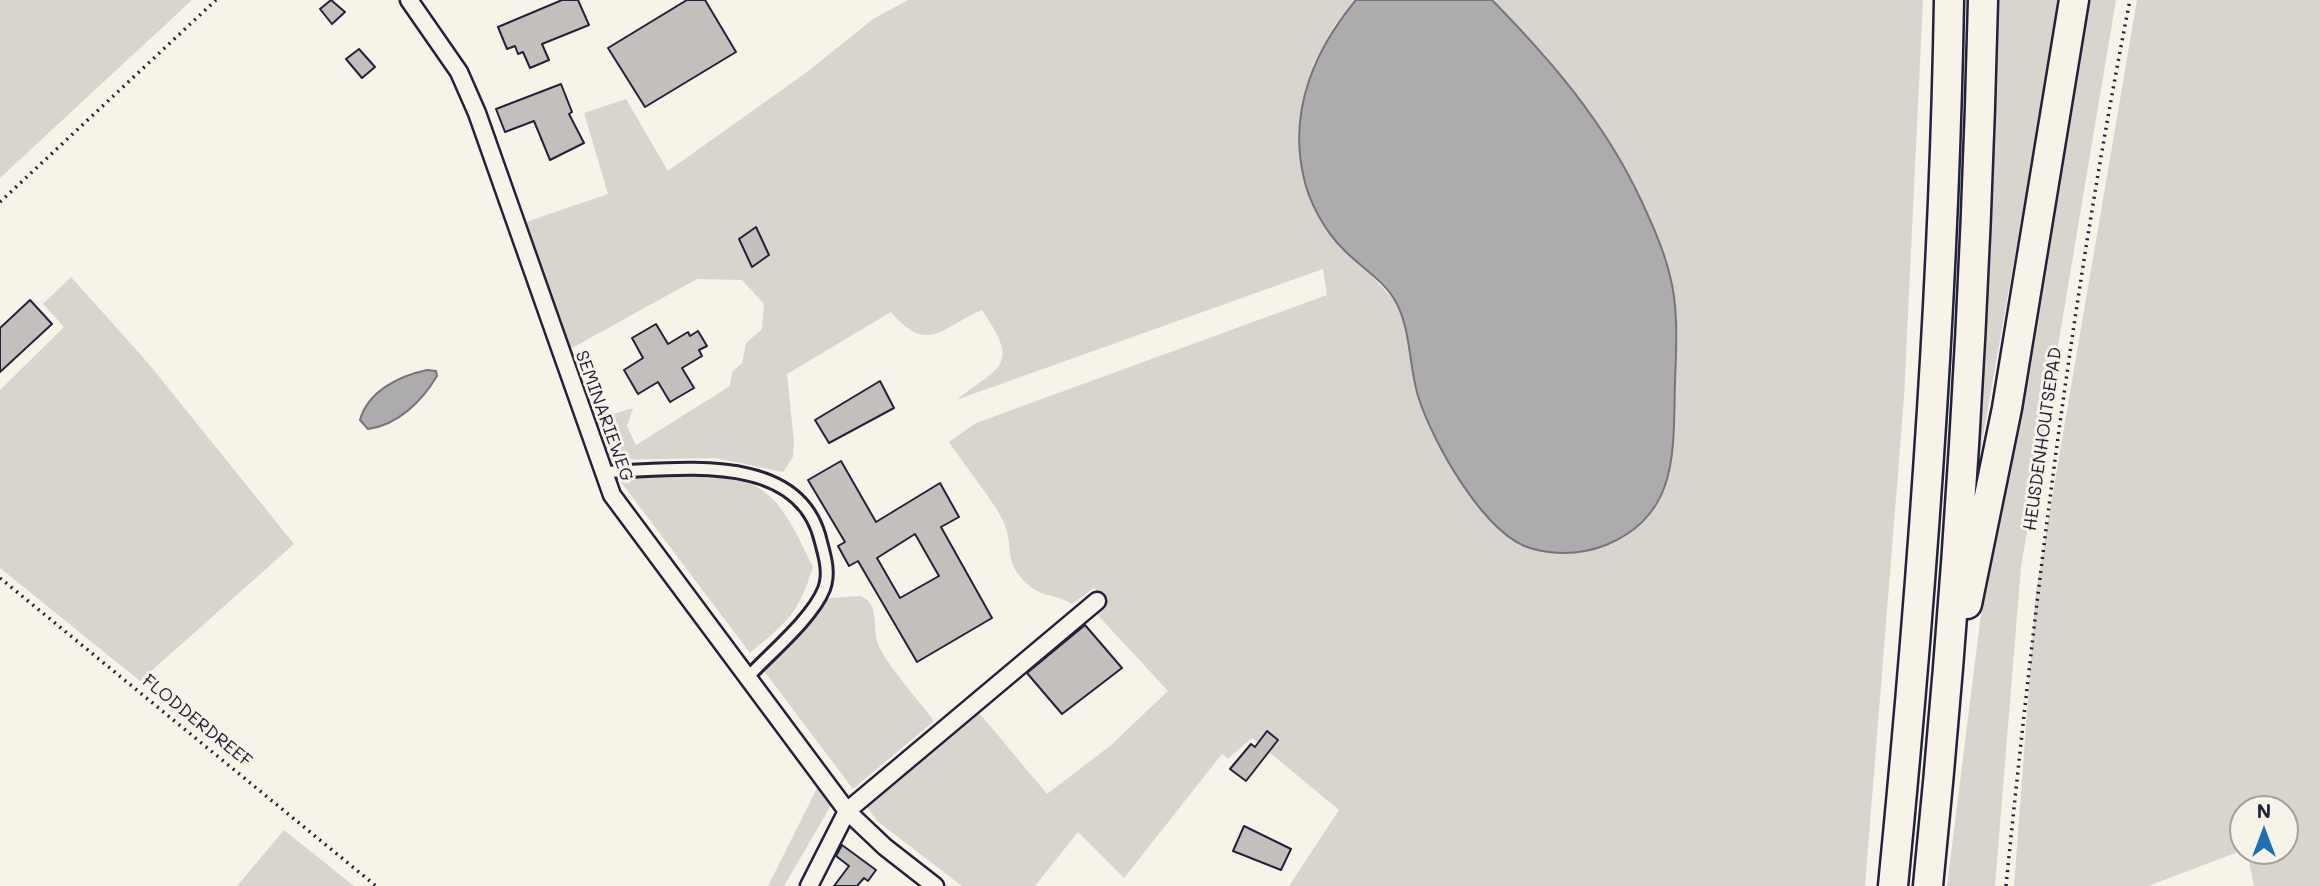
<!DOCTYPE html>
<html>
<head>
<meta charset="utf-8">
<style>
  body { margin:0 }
  #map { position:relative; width:2320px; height:886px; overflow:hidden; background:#f7f3e8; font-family:Mali,sans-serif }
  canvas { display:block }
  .north { position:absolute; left:2229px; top:795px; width:70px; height:70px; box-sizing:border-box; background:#f7f3e8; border:2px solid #a29fa3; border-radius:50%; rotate:0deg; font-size:19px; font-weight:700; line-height:28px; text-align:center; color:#22223b }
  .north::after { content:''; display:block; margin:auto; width:24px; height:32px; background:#1f6fb2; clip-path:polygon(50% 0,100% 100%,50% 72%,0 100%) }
</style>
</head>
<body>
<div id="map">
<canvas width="2320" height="886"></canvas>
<div class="north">N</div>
</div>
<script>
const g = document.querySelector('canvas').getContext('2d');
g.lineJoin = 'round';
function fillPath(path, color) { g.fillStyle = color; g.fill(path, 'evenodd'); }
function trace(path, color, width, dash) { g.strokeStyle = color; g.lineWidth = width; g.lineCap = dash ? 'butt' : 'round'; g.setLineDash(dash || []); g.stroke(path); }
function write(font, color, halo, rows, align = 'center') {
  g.font = font + ' Mali,sans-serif'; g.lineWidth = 6; g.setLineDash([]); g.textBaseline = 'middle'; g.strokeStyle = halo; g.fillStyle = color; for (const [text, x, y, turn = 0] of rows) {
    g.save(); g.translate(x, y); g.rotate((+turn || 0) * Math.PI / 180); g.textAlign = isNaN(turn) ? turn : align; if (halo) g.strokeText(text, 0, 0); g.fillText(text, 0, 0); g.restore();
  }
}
const green = new Path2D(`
  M0,0H192L0,178Z
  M908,0H1356L1334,26L1313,65L1303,176L1313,203L1327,228L1395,301L1404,323L1419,397L1429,422L1461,480L1484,513L1520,545L1573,553L1596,549L1619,539L1666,487L1674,415L1671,277L1643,203L1622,162L1599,126L1546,56L1492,0H1923L1904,398L1865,886H1289L1339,810L1252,738L1228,759L1222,754L1124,878L1078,832L1035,886H962L877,821L865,804L976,709L1047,794L1110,746L1168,691L1093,610L1104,600L1094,588L1072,604C1056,594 1039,597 1025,582C1003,560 1014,546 1004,523C995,502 963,464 949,442L976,423L1327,295L1323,269L956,400C1004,364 1019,365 982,310C940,328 928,355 891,312L787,374L794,442L793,457L783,472L716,458L611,460L596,419L633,408L627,426L636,445L730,386L732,372L742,363L746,343L762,329L764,304L742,280L697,279L570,349L523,223L608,194L584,113L626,99L668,171L807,72L873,19Z
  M1992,0H2060L1974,487Z
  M2081,0H2116L2021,567L1995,886H1947L1985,582Z
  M2137,0H2320V886H2254L2247,851H2285V809H2243V850L2148,886H2014L2036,592Z
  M71,277L148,363L294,544L140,681L0,568V390L64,327L43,304Z
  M697,473C771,476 783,505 813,567C798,614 788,621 750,653L618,478Z
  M860,596C880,603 872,626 878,644C886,664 920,702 934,721L853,789L761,667L789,645L822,604L830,598Z
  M819,784L830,801V807L784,886H768Z
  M284,830L354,886H237Z`);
const water = new Path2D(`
  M1356,0H1492C1551,60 1605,123 1641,200C1652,224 1664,250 1670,276C1679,310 1676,349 1675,384C1673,452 1679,515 1606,545C1583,554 1557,555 1533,549C1485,537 1432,441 1418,396C1409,366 1411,332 1397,304C1386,282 1362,268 1345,251C1325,232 1308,201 1303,174C1289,109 1315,49 1356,0Z
  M427,370L436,371L437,376C422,401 398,425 368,429L360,420C368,391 399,376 427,370Z`);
const building = new Path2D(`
  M331,0L345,12L332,24L320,9Z
  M562,0H578L589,25L542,44L549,60L530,68L523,52L518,54L515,46L507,49L498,27Z
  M687,0H705L736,52L645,107L608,48Z
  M359,49L375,67L362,78L346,59Z
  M561,84L572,112L569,114L584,143L550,160L534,121L505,132L496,109Z
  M756,227L769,255L752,267L739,239Z
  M30,300L52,324L0,372V328Z
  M656,324L668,344L688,332L690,336L698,331L707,346L699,350L702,356L682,368L694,388L670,402L658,382L638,394L624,370L643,358L632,338Z
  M880,381L894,408L829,443L815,420Z
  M841,461L876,522L940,483L959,517L941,527L992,618L917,662L858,561L849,566L838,546L845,542L808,480ZM915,534L939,576L900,598L877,558Z
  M1085,625L1122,668L1062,714L1027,673Z
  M1267,731L1278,740L1246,781L1230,769L1251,744L1255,747Z
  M1244,826L1291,849L1281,870L1233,851Z
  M842,845L876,870L868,881L864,878L857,886H834L849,866L836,856Z`);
const path = new Path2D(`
  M0,202L216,0
  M0,578L376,886
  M2006,886C2036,589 2072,293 2130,0`);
const pedestrian = new Path2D(`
  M603,472C674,471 800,448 821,542C825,557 830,573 824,589C812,619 769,654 747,678`);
const minor = new Path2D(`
  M409,0L459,72L477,113L612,495L847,811L885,847L935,886
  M809,886L847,811L1097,601`);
const motorway = new Path2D(`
  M1967,604L2007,408L2074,0
  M1893,886C1922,592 1944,296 1949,0
  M1928,886C1958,591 1976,296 1983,0`);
const streetNames = [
  ["SEMINARIEWEG",604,416,70],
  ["HEUSDENHOUTSEPAD",2043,439,-82],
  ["FLODDERDREEF",197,721,39]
];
fillPath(green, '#d8d5cf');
fillPath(water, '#aeabad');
trace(water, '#76747f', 2);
fillPath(building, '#c2bfbd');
trace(building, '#22223b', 2);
trace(pedestrian, '#22223b', 16);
trace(minor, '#22223b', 21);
trace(motorway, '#22223b', 33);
trace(path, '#22223b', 3.5, [2, 5]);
trace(pedestrian, '#f7f3e8', 10);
trace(minor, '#f7f3e8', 16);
trace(motorway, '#f7f3e8', 28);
write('18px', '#22223b', '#f7f3e8', streetNames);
</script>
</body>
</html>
